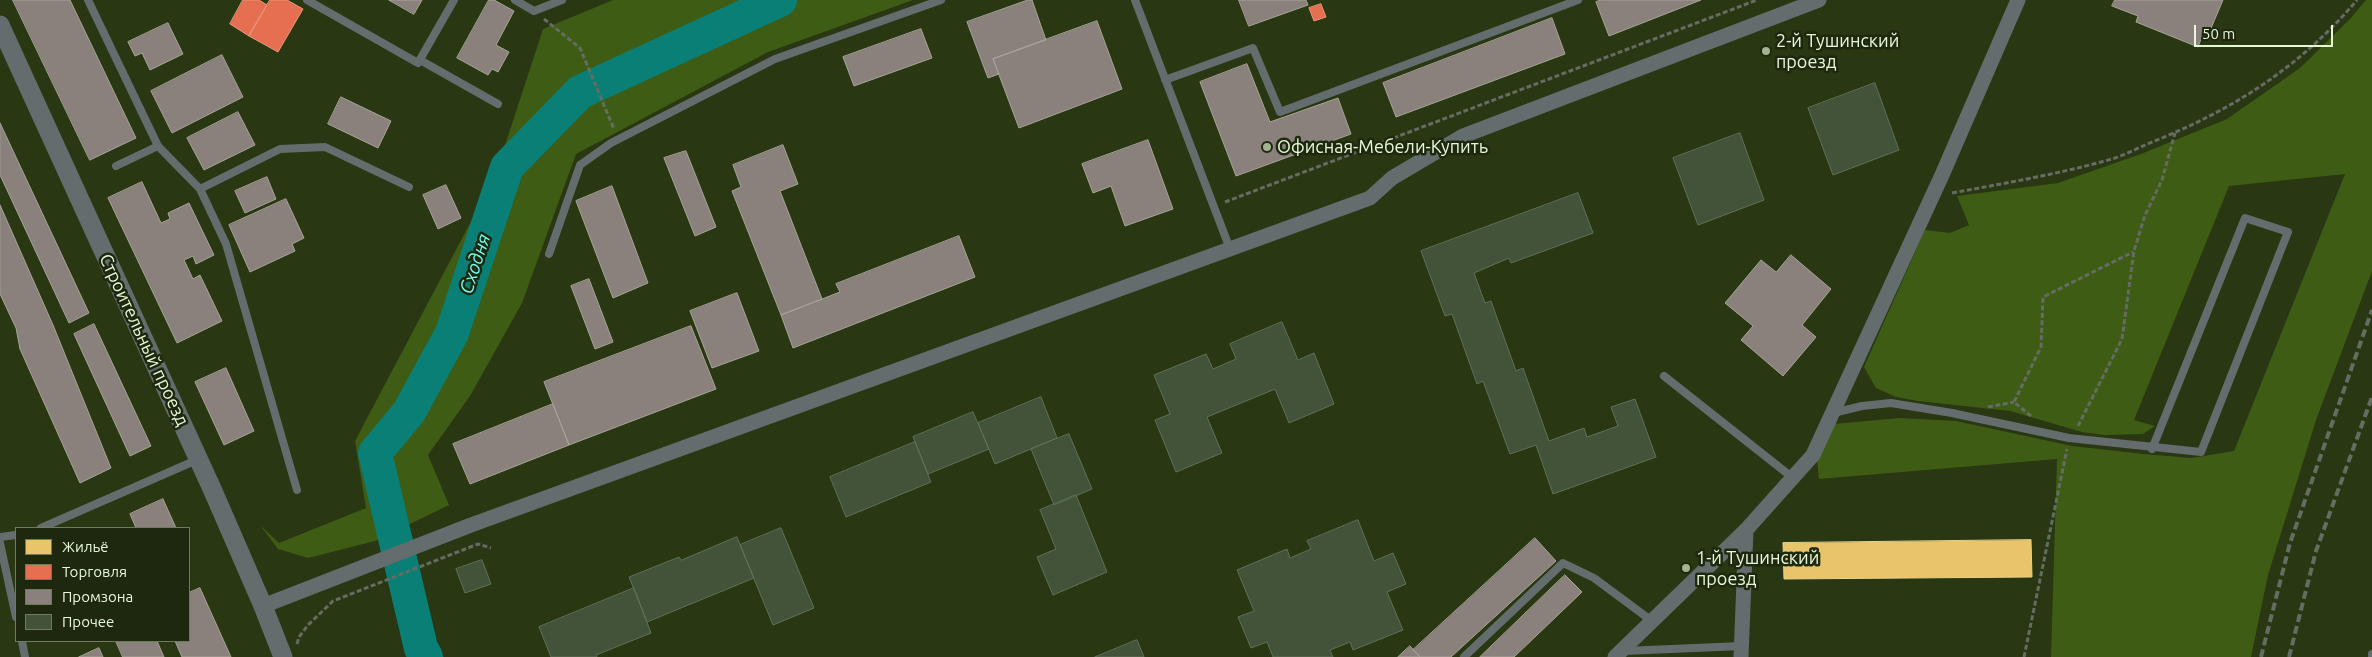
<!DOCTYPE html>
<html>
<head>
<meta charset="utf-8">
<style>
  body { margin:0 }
  #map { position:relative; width:2372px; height:657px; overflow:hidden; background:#293712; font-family:Ubuntu,sans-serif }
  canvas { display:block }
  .legend { position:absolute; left:15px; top:527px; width:175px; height:115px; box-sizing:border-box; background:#1d280f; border:1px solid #6e7b5f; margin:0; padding:6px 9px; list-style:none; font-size:15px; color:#e7f8d7 }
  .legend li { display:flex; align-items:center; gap:10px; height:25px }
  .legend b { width:25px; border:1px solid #6e7b5f }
  .scale { position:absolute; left:2194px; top:25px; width:139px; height:22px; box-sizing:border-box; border:2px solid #e7f8d7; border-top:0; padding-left:6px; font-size:15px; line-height:18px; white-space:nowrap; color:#e7f8d7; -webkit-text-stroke:4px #1d280f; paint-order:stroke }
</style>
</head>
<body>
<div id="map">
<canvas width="2372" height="657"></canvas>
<ul class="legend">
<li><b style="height:14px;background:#e9c46a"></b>Жильё</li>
<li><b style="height:14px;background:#e76f51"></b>Торговля</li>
<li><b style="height:14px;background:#8a817c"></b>Промзона</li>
<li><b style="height:14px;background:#42533a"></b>Прочее</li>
</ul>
<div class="scale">50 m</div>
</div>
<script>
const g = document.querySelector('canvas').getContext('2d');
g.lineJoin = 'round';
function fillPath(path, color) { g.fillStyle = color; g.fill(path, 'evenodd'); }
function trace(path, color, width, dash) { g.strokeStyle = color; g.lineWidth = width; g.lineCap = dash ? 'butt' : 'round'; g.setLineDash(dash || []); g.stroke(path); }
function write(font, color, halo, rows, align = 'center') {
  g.font = font + ' Ubuntu,sans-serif'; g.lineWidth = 5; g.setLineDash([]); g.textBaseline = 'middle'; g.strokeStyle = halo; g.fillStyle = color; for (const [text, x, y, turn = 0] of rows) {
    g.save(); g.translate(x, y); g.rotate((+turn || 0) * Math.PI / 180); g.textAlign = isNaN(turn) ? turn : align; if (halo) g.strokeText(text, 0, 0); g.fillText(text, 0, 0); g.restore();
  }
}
const green = new Path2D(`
  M613,0H913L768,52L576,154L522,303L470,396L428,455L449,505L375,541L308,558L278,549L260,525L279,543L366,508L355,441L495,176L543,29Z
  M2366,0H2372V271L2316,420L2268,575L2251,657H2051L2057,459L1819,479L1817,459L1834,424L1900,418L1956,421L2072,446L2144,454L2191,458L2234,451L2345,174L2229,186L2134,420L2155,426L2143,434L2104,435L2082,432L2010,411L1918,401L1896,397L1876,388L1864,367L1925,230L1950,233L1969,225L1957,196L2058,183L2141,154L2227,119L2300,68L2351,18Z`);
const homes = new Path2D(`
  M2031,540L2032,577L1784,579L1783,543Z`);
const shops = new Path2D(`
  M243,0H259L267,5L249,36L230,24Z
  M270,0H287L303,9L278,52L249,36Z
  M1321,4L1326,17L1314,21L1309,8Z`);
const industry = new Path2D(`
  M13,0H70L136,138L90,160Z
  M389,0H422L414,14Z
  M489,0H494L514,11L496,45L509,52L498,72L492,69L488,75L457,58Z
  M1028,0H1032L1046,40L993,59L999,74L988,78L967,22Z
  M1239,0H1306L1308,5L1249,26Z
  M1601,0H1701L1609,36L1596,2Z
  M2115,0H2223L2209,33L2204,31L2198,47L2136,22L2138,16L2112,6Z
  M1552,18L1565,54L1396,117L1383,83Z
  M1097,21L1122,89L1019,128L993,59Z
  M168,23L183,54L150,70L142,53L135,56L128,42Z
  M921,29L932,58L854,86L843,57Z
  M222,55L243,97L172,133L151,91Z
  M1247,64L1270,122L1338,98L1351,134L1236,176L1200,82Z
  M341,97L391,121L378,148L328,124Z
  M238,112L255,145L204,170L187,138Z
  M0,123L89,313L69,323L0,175Z
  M1148,140L1173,209L1125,226L1111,186L1093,193L1082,164Z
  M783,145L798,184L780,191L822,299L781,315L732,191L741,187L733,165Z
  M686,151L716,227L695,236L664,158Z
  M267,177L276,199L245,213L235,191Z
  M142,182L161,223L170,219L168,213L189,203L214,255L196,264L193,256L184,260L193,279L200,275L222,321L177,343L108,198Z
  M446,185L461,218L438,229L423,195Z
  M612,186L648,283L613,298L576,201Z
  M286,199L304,238L292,244L295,251L250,272L229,225Z
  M0,205L53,325L111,468L80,483L20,349L16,328L0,294Z
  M959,236L975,277L793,348L781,315L840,292L836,284Z
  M1791,255L1831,289L1802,325L1816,337L1783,376L1741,340L1753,326L1725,303L1761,260L1776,272Z
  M589,279L613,342L595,349L571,286Z
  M737,293L759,351L712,368L690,311Z
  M94,324L151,446L130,456L74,334Z
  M691,326L716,389L569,445L544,382Z
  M226,368L254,431L224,445L195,382Z
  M553,404L569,445L470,484L453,444Z
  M163,499L176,528H136L130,514Z
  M1535,538L1556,561L1451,657H1420L1413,650Z
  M1565,575L1582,592L1514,657H1480Z
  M200,588L231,657H182L175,641H189V593Z
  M116,641H157L164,657H123Z
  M1410,646L1420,657H1398Z
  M99,648L103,657H79Z`);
const river = new Path2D(`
  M426,657L421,648L375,453L409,412L452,333L507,167L580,92L780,0`);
const building = new Path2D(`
  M1875,83L1899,150L1833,175L1808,108Z
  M1740,133L1764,200L1698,225L1673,158Z
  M1578,193L1593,233L1511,263L1509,258L1474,273L1485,303L1491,301L1516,371L1523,368L1549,441L1584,428L1587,437L1618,426L1611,407L1635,399L1656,457L1553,494L1536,445L1510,454L1483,381L1477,384L1452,314L1445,316L1421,251Z
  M1282,322L1298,360L1314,353L1334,404L1289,423L1275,389L1207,417L1222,453L1176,472L1155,420L1170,414L1154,375L1206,354L1213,369L1236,359L1230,344Z
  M1041,397L1057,438L995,464L978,423Z
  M973,412L989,449L928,474L913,437Z
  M1069,434L1092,489L1054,505L1031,449Z
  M915,442L931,482L846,517L830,477Z
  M1076,495L1107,572L1053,595L1037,557L1056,549L1040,510Z
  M1358,520L1374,561L1393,553L1406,584L1387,592L1403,630L1353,650L1350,642L1330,650L1333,657H1273L1267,642L1251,648L1238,617L1254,611L1237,570L1287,549L1290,558L1311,549L1307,541Z
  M781,528L814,608L773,625L740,545Z
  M737,537L754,578L647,622L629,577L679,557L681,560Z
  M482,560L491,584L465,593L456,569Z
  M634,588L651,633L596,655L597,657H551L539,627Z
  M1137,640L1144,657H1095Z`);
const path = new Path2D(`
  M544,19L580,48L614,129
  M1952,193C2006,183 2059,174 2112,159C2127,154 2142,146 2157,140C2236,108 2302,65 2357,0
  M1225,202L1757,0
  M1988,407L2014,402
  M2031,416L2014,402L2041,347L2043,297L2133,252
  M2078,426L2122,339L2134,251L2145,215L2162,180L2175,133
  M297,644L299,637L308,625L333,601L478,544L491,548
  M2024,657L2067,449`);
const service = new Path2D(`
  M88,0L158,146L116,166
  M307,0L418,63L454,0
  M515,0L534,11L562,0
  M1135,0L1230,249
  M420,60L498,104
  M1165,80L1253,48L1280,112L1578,0
  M158,146L200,189L226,244L297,490
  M200,189L280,149L325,147L409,187
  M549,254L580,165L611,143L775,59L941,0
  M1664,376L1793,478
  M1833,413L1862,406L1891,403L1952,413L2069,438L2201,452L2288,232L2245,218L2152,449
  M41,528L199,459
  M0,537L16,535
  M0,543L16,617
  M22,641L25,657
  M1624,651L1742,646
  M1464,657L1563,563L1594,578L1652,621
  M2372,657V654`);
const minor = new Path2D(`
  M263,606L471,525L1370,198L1392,178L1463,136L1819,0
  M1615,657L1746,530L1813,455L1942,175L2018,0
  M1741,657L1746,530`);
const tertiary = new Path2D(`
  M0,25L213,491L263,606L283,657`);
const rail = new Path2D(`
  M2261,657L2290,543L2372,310
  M2289,657L2316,551L2372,397`);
const markers = [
  [1766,51,5,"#a4b492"],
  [1267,147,5,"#a4b492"],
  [1686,568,5,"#a4b492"]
];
const poiNames = [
  ["2-й Тушинский",1776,41],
  ["проезд",1776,62],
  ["Офисная-Мебели-Купить",1277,147],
  ["1-й Тушинский",1696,558],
  ["проезд",1696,579]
];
const streetNames = [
  ["Строительный проезд",144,340,65]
];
const waterNames = [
  ["Сходня",475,264,-72]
];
fillPath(green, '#3f5c15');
fillPath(homes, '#e9c46a');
trace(homes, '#e8d48b', 1);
fillPath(shops, '#e76f51');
trace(shops, '#e79879', 1);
fillPath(industry, '#8a817c');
trace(industry, '#a6a597', 1);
trace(river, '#097f76', 34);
fillPath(building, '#42533a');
trace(building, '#5f7157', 1);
trace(path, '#646c64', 3, [5, 2.5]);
trace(service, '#646d6e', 8);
trace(minor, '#646d6e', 15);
trace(tertiary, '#646d6e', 19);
trace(rail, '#646d61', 4, [8, 4]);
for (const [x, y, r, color] of markers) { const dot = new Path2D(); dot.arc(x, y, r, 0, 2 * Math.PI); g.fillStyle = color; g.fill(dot); trace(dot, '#1d280f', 2); }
write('18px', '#e7f8d7', '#1d280f', poiNames, 'left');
write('18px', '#e7f8d7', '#1d280f', streetNames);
write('italic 19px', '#73fbf2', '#1d280f', waterNames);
</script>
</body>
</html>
